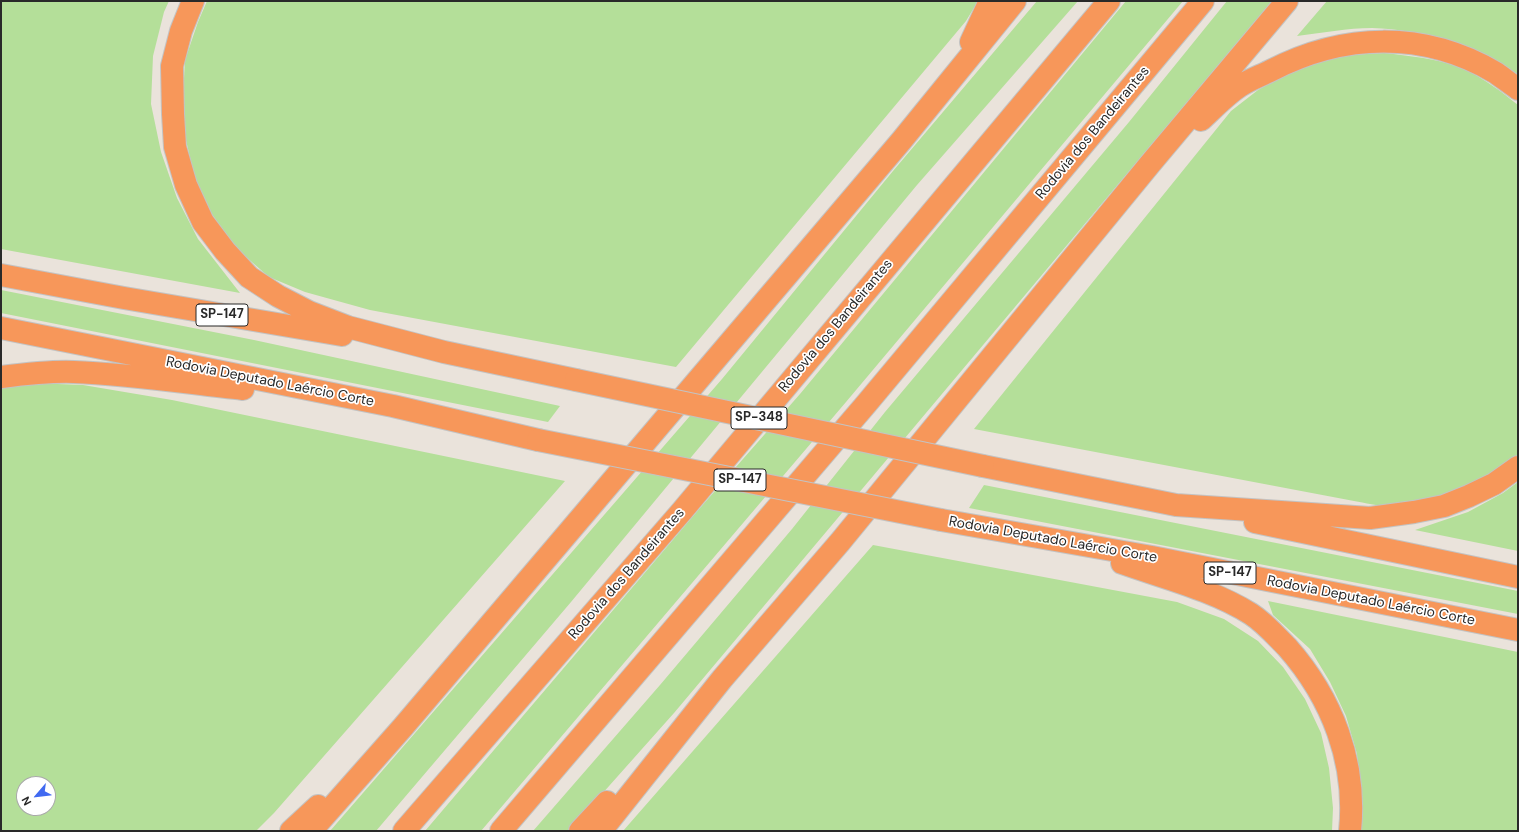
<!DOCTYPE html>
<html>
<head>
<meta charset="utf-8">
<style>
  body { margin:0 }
  #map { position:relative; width:1519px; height:832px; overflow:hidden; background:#eae3db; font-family:"DM Sans",sans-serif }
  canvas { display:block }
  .frame { position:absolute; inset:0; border:2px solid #292929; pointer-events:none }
  .north { position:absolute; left:16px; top:776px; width:40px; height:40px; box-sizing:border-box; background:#fff; border:1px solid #a9a9a9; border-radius:50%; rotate:242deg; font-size:11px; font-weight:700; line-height:16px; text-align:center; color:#292929 }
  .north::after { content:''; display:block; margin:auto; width:14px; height:18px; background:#416af1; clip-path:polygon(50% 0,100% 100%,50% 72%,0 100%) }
</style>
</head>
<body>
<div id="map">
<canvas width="1519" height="832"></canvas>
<div class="frame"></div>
<div class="north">N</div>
</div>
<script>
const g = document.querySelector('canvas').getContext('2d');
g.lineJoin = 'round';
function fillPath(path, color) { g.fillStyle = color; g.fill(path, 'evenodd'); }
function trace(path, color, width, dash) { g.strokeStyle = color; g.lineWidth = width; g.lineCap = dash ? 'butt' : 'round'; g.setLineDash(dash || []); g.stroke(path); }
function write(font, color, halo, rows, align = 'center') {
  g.font = font + ' "DM Sans",sans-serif'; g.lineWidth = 3.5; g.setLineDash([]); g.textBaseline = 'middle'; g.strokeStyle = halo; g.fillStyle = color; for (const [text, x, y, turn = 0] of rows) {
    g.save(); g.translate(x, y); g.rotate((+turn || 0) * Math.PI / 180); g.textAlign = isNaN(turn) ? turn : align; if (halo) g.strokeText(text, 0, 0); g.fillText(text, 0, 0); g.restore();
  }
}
const green = new Path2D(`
  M1,1H169L164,12L153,56L151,104L161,152L177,198L198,239L240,293L1,249Z
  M207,1H978L966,21L676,367L370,310L305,292L269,277L237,249L211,213L195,179L185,136L183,97L185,60L198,22Z
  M1037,1H1078L917,185L571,602L376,831H330L722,379L893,171Z
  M1126,1H1183L846,402L481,831H425L700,508L800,394Z
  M1227,1H1272L674,713L569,831H533L660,685L792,529L885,412L1129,122Z
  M1327,1H1518V75C1476,45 1424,30 1372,28C1348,28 1321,33 1297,36Z
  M1384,53C1409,56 1435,58 1459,67C1478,74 1502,92 1518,105V455C1487,484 1436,502 1394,506C1381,507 1366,503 1354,501L974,429L1231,111L1258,90L1285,75L1315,63L1349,55Z
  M1,290L254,340L560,406L548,422L1,313Z
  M32,383L83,385L172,400L565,481L274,813L256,831H1V386ZM24,784H48V808H24Z
  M1518,482V551L1415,530L1468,512L1503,493Z
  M984,485L1518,591V614L969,508Z
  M873,545L1177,602L1224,619L1258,641L1283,667L1305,699L1321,733L1329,768L1333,808L1332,831H623Z
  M1268,601L1518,652V831H1358L1360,793L1357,754L1346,716L1330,682L1310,649L1273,615Z`);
const highway = new Path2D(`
  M193,1L181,31L172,66L173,114L175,147L186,185L203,222L225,251L249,277L278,296L309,312L348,327L444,352L576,380
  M971,42L990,1
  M1201,120C1213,109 1226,95 1240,86C1249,80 1260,76 1270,71C1343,33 1423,30 1496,73C1503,78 1511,84 1518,89
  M1,275L124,298L342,335
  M1,328L393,406L538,440
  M1,377C25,374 50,371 74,372C130,374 187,383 243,389
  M983,466L1176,505L1370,518L1414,512L1444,506L1469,496L1494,484L1518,467
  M941,520L1152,557L1518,630
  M1255,522L1518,577
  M1122,563C1164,578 1213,590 1251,614C1265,623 1276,636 1287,647C1332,698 1357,762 1350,831
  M291,831L318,806
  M311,831L403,727L902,140L1015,1
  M404,831L682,511L1109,1
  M501,831L867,403L1203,1
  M580,831L607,802
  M601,831L722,679L840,542L1150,164L1287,1`);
const highwayBridge = new Path2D(`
  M576,380L983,466
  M538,440L941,520`);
const shields = [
  [222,315,52],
  [759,418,56],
  [740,480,52],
  [1230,573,52]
];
const shieldNames = [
  ["SP-147",222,315],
  ["SP-348",759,418],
  ["SP-147",740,480],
  ["SP-147",1230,573]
];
const streetNames = [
  ["Rodovia dos Bandeirantes",1093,133,-50],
  ["Rodovia dos Bandeirantes",836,326,-50],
  ["Rodovia Deputado Laércio Corte",270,382,11],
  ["Rodovia Deputado Laércio Corte",1053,540,10],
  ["Rodovia dos Bandeirantes",627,574,-49],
  ["Rodovia Deputado Laércio Corte",1371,601,11]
];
fillPath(green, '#b4df99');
trace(highway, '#c3c3c3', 24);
trace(highway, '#f7975a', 22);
trace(highwayBridge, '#c3c3c3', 24, []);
trace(highwayBridge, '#f7975a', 22);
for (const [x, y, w] of shields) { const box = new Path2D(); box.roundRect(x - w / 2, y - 11, w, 22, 3); g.fillStyle = '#fff'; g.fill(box); trace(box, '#292929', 1); }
write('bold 13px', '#292929', null, shieldNames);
write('14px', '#292929', '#fff', streetNames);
</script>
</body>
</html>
